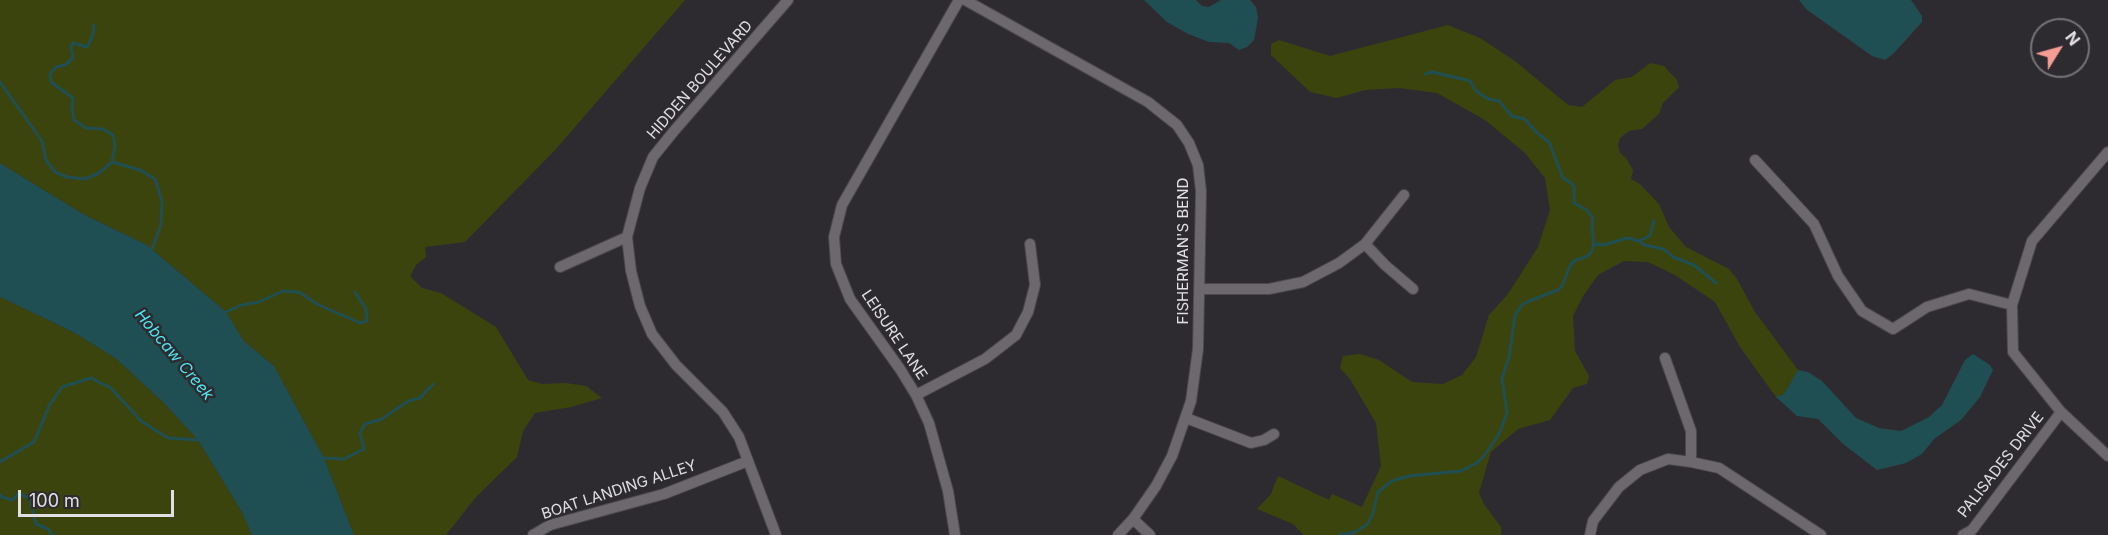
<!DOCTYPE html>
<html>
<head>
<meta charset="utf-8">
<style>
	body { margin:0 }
	#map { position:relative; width:2108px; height:535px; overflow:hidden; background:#2e2b30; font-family:Inter,sans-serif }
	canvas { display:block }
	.north { position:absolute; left:2030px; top:18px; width:60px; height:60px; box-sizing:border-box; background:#2e2b30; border:2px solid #767377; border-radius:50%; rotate:53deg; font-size:16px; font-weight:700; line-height:24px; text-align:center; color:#e1dfe2 }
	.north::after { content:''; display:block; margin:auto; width:21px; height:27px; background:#f59c94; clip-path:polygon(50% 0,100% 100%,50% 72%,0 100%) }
	.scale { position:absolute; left:18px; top:490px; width:156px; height:27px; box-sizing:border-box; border:3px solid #e1dfe2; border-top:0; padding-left:8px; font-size:18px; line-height:21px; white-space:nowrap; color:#e1dfe2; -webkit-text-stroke:4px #2e2b30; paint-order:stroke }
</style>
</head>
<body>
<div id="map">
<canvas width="2108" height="535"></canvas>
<div class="north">N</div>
<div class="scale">100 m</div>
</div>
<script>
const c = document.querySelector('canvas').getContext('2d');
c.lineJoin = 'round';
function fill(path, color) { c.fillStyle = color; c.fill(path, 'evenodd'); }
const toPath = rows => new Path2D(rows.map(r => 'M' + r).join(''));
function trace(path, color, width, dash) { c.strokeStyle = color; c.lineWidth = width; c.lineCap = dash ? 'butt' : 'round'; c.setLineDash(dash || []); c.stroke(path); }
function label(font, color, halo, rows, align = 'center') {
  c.font = font + ' Inter,sans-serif'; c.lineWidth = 5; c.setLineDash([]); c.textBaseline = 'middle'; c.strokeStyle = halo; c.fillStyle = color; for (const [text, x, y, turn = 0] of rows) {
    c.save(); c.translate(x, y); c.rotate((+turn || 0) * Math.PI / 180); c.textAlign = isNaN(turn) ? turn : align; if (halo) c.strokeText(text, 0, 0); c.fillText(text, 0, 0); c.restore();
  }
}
const green = toPath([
	[0,0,685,0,555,150,465,242,425,247,426,257,416,265,410,276,422,288,441,293,496,327,528,380,542,384,565,383,586,386,602,398,571,407,535,413,523,431,517,457,476,497,446,535,354,535,324,458,274,366,244,341,226,312,147,245,83,214,0,163],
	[1448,25,1480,38,1515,61,1568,105,1582,107,1615,80,1632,77,1650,63,1664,66,1677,80,1679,87,1663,103,1659,114,1642,129,1629,131,1620,138,1618,144,1620,153,1626,158,1633,170,1631,179,1640,184,1659,204,1669,227,1686,247,1729,269,1737,279,1755,312,1798,370,1784,394,1776,397,1740,347,1715,302,1675,275,1648,262,1624,261,1598,275,1583,296,1573,316,1575,351,1589,376,1587,384,1573,388,1550,420,1518,429,1491,452,1479,493,1484,504,1501,527,1501,535,1304,535,1293,524,1257,509,1271,494,1278,476,1329,500,1332,494,1362,507,1381,466,1376,423,1350,379,1340,368,1343,356,1360,354,1379,360,1412,382,1443,384,1462,375,1476,357,1489,315,1508,294,1538,247,1550,210,1545,178,1525,153,1485,120,1437,93,1399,88,1365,90,1337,98,1310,92,1271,55,1271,44,1279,40,1330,56],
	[0,297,75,333,115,358,163,402,198,440,242,512,252,535,0,535]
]);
const water = toPath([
	[1144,0,1196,0,1202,6,1209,7,1221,0,1250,0,1256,7,1258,18,1254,40,1247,47,1239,50,1229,43,1209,42,1188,34,1167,22],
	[1799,0,1911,0,1922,16,1922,22,1894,53,1885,60,1872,56,1806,9],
	[0,163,83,214,147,245,226,312,244,341,274,366,324,458,354,535,252,535,242,512,198,440,163,402,115,358,75,333,0,297],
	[1973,354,1990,365,1993,370,1980,397,1961,420,1934,439,1922,454,1906,463,1877,470,1842,443,1818,419,1797,416,1776,397,1784,394,1798,370,1808,372,1822,381,1856,418,1879,428,1901,431,1929,417,1942,405,1965,360]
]);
const stream = toPath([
	[0,82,42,141,46,160,55,172,67,177,85,179,99,173,112,162,115,146,113,135,103,129,86,128,74,120,72,108,73,98,51,82,50,74,56,67,65,65,73,58,71,47,73,43,87,47,93,35,94,25],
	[112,162,140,170,155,179,162,201,161,225,152,249],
	[1639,241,1650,236,1654,221],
	[1593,244,1604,245,1627,238,1639,241,1644,245,1664,249,1673,257,1694,265,1716,283],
	[226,312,242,305,259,302,283,291,299,292,317,304,360,323,367,321,366,309,355,292],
	[324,458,344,459,364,449,360,433,365,424,382,419,408,401,420,398,433,384],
	[0,462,34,442,49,406,62,387,91,378,111,388,141,421,168,438,198,440],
	[0,494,2,497,13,500,19,493,30,499,36,524,48,529,53,535],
	[1339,535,1355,532,1368,524,1373,513,1378,492,1392,481,1409,476,1461,471,1477,463,1484,456,1498,436,1507,413,1502,378,1509,358,1515,315,1522,305,1529,301,1558,290,1562,286,1570,266,1574,261,1588,256,1592,251,1594,242,1592,229,1593,218,1587,210,1574,203,1574,187,1571,183,1563,178,1549,142,1536,132,1525,119,1512,116,1499,101,1488,99,1476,91,1470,81,1433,72,1425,74]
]);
const minor = toPath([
	[965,0,1148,102,1177,125,1189,143,1198,165,1201,191,1198,349,1191,401,1172,456,1156,486,1133,519,1118,535],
	[2108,152,2032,241,2012,305,2013,352,2061,412,2108,456],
	[1755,160,1814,224,1838,276,1862,311,1893,329,1927,307,1969,294,2012,305],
	[1365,244,1385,265,1413,289],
	[560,267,627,237],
	[1199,289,1269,289,1303,282,1339,263,1365,244,1404,195],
	[1665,358,1691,431,1691,462,1719,468,1821,535],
	[916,395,985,359,1016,335,1028,312,1035,285,1030,244],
	[1186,418,1251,443,1264,440,1274,434],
	[1133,519,1150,535],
	[533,535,550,525,664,494,748,461],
	[776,535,739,437,723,412,676,365,652,334,640,306,631,271,627,237,640,188,653,157,674,131,788,0],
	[955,535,948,491,929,423,916,395,900,369,850,299,836,264,834,237,842,205,959,0],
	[1590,535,1593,521,1619,487,1640,470,1668,459,1691,462],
	[1963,535,1972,530,2061,412]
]);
const streetNames = [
	["HIDDEN BOULEVARD",700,80,-49],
	["FISHERMAN'S BEND",1183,251,-90],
	["LEISURE LANE",894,335,56],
	["PALISADES DRIVE",2001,465,-52],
	["BOAT LANDING ALLEY",619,490,-18]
];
const waterNames = [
	["Hobcaw Creek",174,355,50]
];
fill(green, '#3c440e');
fill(water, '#204f53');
trace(stream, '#204f53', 3);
trace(minor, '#4b484d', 12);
trace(minor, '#6c686e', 10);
label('15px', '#e1dfe2', '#2e2b30', streetNames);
label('italic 16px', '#4ce6f3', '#2e2b30', waterNames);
</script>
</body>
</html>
